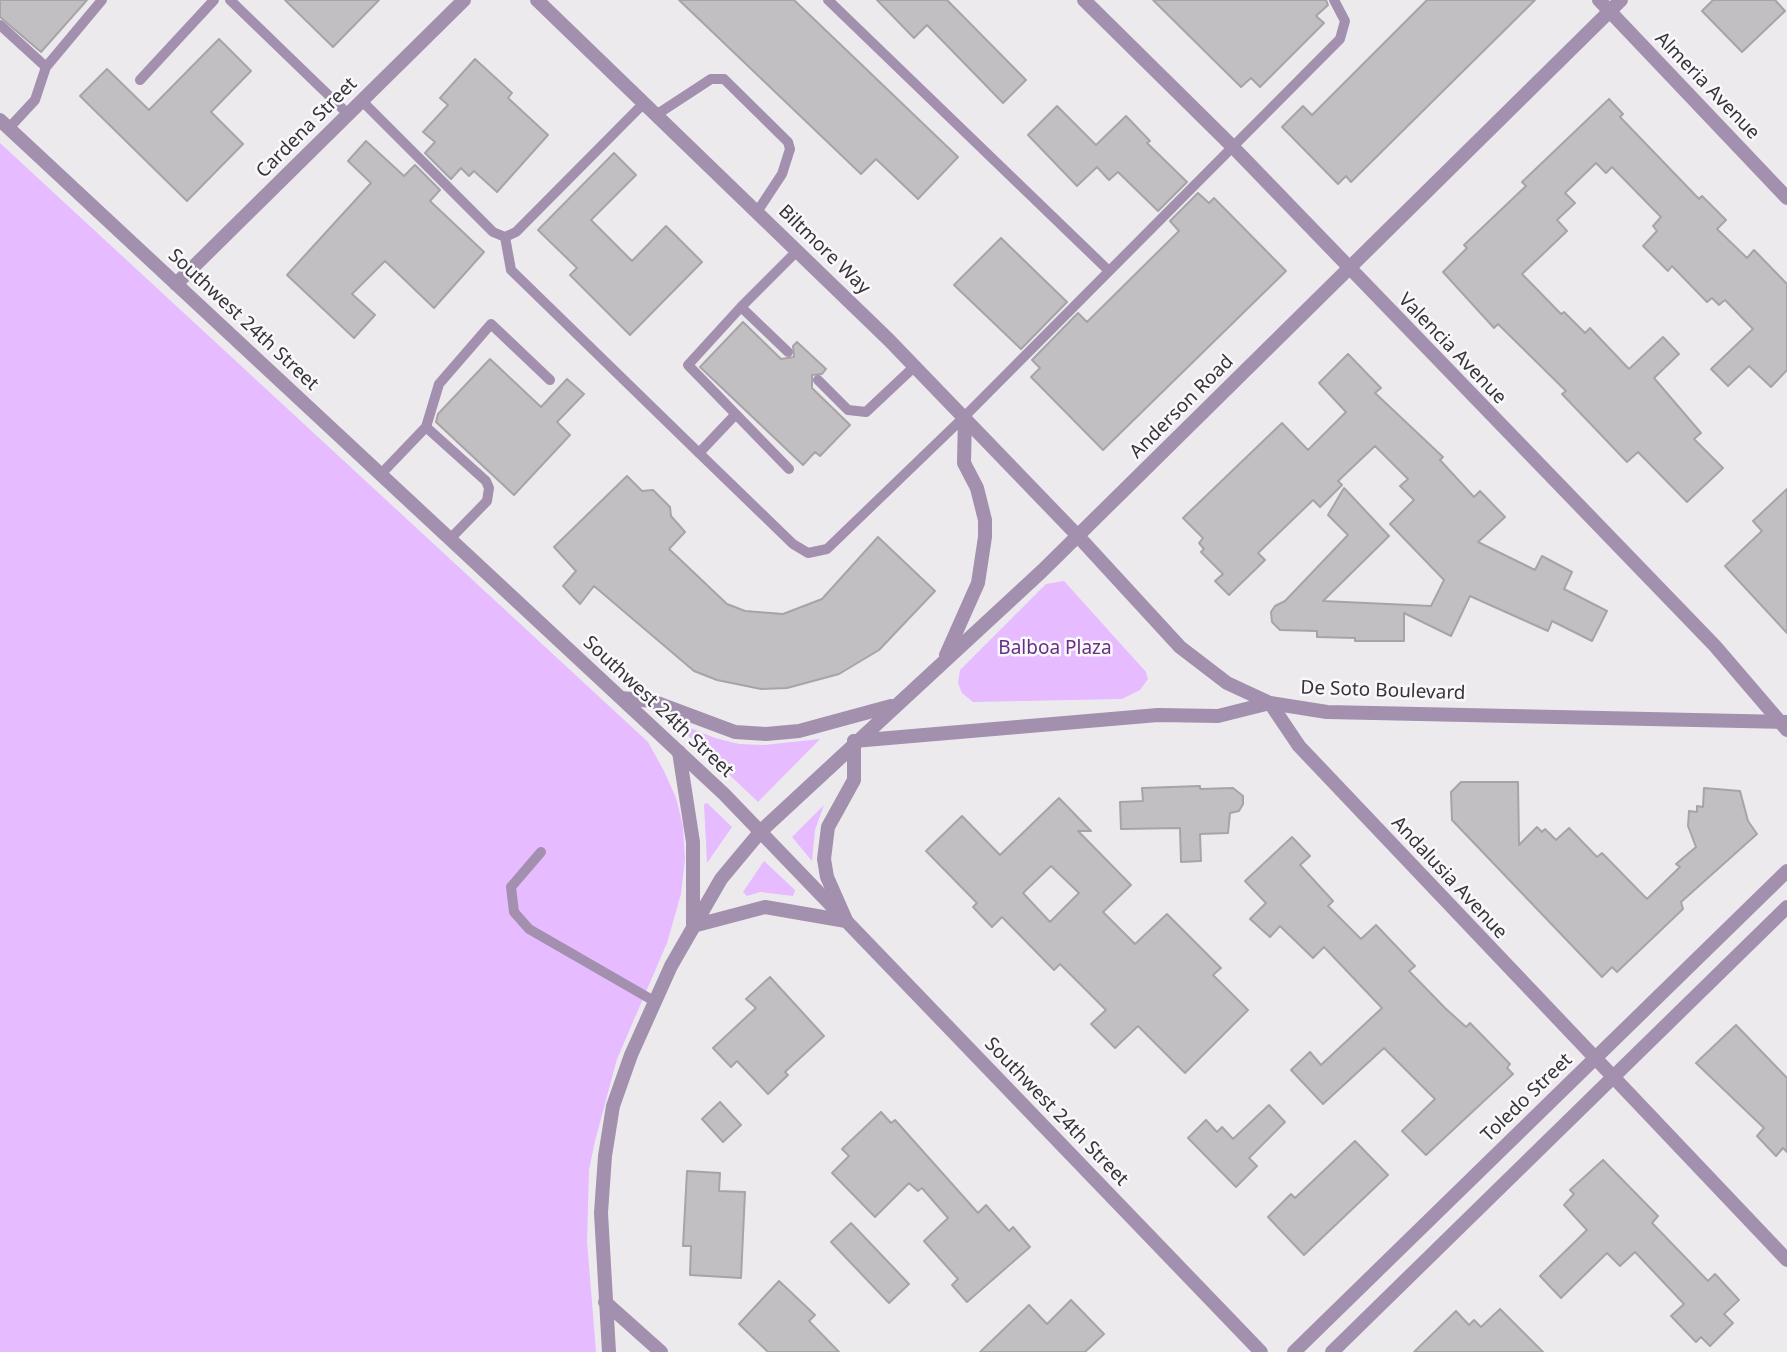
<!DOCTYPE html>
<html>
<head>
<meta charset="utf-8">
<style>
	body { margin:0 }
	canvas { display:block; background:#edeaee }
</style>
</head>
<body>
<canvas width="1787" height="1352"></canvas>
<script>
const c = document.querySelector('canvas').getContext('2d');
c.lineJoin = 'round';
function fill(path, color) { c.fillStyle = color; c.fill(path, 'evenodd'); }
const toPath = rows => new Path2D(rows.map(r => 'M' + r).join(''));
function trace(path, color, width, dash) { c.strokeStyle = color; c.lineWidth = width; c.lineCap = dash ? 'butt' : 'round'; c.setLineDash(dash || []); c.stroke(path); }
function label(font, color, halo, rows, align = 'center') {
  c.font = font + ' "Noto Sans",sans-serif'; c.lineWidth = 5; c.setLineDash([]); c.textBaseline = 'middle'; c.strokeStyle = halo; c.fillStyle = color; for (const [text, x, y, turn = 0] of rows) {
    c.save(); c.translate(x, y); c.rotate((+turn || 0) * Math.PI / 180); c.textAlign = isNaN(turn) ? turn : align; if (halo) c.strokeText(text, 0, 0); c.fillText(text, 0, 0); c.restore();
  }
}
const green = toPath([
	[0,143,648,742,664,771,676,798,683,826,685,859,681,894,667,943,617,1059,595,1141,589,1170,587,1241,596,1352,0,1352],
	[1064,581,1146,672,1148,679,1140,690,1122,699,973,702,962,693,958,683,960,670,1046,584],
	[673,721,715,738,739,744,764,745,820,739,758,802],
	[707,803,732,827,707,863,704,804],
	[824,805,815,830,812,861,792,837],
	[764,861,795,890,793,896,760,892,747,896,743,892]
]);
const building = toPath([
	[0,0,87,0,41,52,0,17,0,0],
	[285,0,379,0,333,47,285,0],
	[679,0,794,0,958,157,918,199,876,159,861,174,679,0],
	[877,0,947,0,1026,80,1003,103,927,25,914,38,877,0],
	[1153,0,1326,0,1328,5,1316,16,1324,23,1260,87,1251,78,1241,87,1153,0],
	[1427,0,1535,0,1351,182,1346,176,1338,184,1282,127,1303,106,1312,115,1427,0],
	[1713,0,1775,0,1785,11,1742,52,1702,11,1713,0],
	[219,39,251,71,211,112,243,144,187,201,80,96,107,69,149,110,219,39],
	[475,59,512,93,508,98,548,135,497,192,474,171,469,176,461,168,451,179,425,153,435,142,423,132,448,105,440,98,475,59],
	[1609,99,1623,114,1620,117,1699,199,1702,196,1726,220,1717,229,1747,258,1754,250,1787,284,1787,370,1771,387,1749,366,1728,386,1711,369,1753,329,1725,300,1719,305,1712,298,1707,302,1672,266,1668,271,1643,246,1657,231,1653,226,1661,217,1612,167,1606,173,1596,163,1565,193,1575,203,1557,220,1567,231,1522,274,1561,314,1564,312,1585,333,1590,328,1629,369,1663,337,1679,354,1654,378,1701,433,1694,439,1723,468,1687,502,1638,452,1627,462,1562,394,1566,391,1498,324,1494,328,1443,272,1467,248,1464,245,1526,186,1522,182,1609,99],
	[1057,106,1096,145,1126,116,1150,141,1147,143,1187,182,1158,211,1118,172,1109,180,1097,167,1077,186,1028,135,1057,106],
	[366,141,404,176,415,165,440,190,430,201,484,252,434,308,385,261,352,294,375,315,354,338,287,275,371,183,348,161,366,141],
	[614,153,636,175,591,220,632,261,666,226,702,262,630,335,570,275,577,268,538,230,614,153],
	[1198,193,1209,203,1214,198,1286,271,1103,450,1031,377,1040,368,1032,360,1078,313,1087,322,1179,231,1170,221,1198,193],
	[1001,238,1067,302,1021,349,954,285,1001,238],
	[743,322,781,359,794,357,793,346,797,342,826,369,822,374,812,375,812,388,850,425,820,456,815,452,803,465,700,367,743,322],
	[1348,354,1381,388,1375,393,1443,457,1440,460,1474,497,1480,491,1505,517,1478,542,1535,570,1542,556,1572,572,1564,589,1607,611,1592,641,1552,621,1548,631,1470,596,1451,636,1404,613,1404,641,1355,641,1355,638,1317,637,1317,631,1280,630,1272,622,1271,612,1275,606,1285,601,1348,535,1328,515,1344,488,1389,536,1323,601,1431,606,1444,580,1390,524,1414,500,1400,486,1408,479,1375,446,1338,481,1342,485,1320,507,1313,500,1258,553,1265,560,1229,595,1215,581,1223,574,1201,552,1204,549,1199,543,1203,538,1183,518,1282,423,1308,450,1346,412,1319,383,1348,354],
	[490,359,541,407,567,379,584,394,557,422,570,435,514,495,436,422,438,414,490,359],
	[627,476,642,491,653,490,670,507,671,516,685,532,669,549,727,604,745,611,783,614,822,599,878,537,935,591,879,650,839,674,787,688,761,689,717,680,694,671,594,586,580,604,563,586,576,571,554,547,627,476],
	[1787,489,1787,633,1725,566,1762,531,1753,521,1787,489],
	[1461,782,1518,782,1519,845,1537,827,1542,832,1545,829,1556,840,1569,828,1597,857,1602,853,1647,899,1680,867,1676,864,1696,847,1688,826,1689,811,1697,812,1697,806,1703,807,1704,788,1740,791,1748,821,1757,834,1681,902,1683,909,1617,972,1612,967,1602,977,1452,820,1451,792,1461,782],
	[1200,786,1200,789,1233,788,1243,796,1243,804,1239,811,1230,813,1228,833,1200,834,1201,861,1181,862,1180,828,1121,829,1120,802,1143,801,1142,788,1200,786],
	[1059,798,1091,831,1078,831,1131,885,1103,912,1135,944,1167,914,1221,968,1213,975,1248,1010,1185,1073,1138,1026,1115,1048,1091,1024,1106,1010,1060,964,1054,970,1002,917,992,927,973,907,977,903,926,851,962,816,1000,855,1059,798],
	[1051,866,1079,893,1050,922,1023,893,1051,866],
	[1292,837,1310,856,1300,865,1333,901,1328,906,1361,939,1376,925,1415,966,1409,971,1445,1008,1466,1027,1470,1023,1510,1064,1507,1068,1513,1074,1426,1155,1402,1131,1435,1099,1384,1048,1323,1104,1291,1070,1310,1052,1321,1065,1382,1008,1324,947,1313,958,1280,926,1270,937,1250,919,1266,903,1245,881,1292,837],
	[770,977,824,1036,785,1072,788,1075,768,1094,737,1061,731,1067,713,1048,756,1008,746,999,770,977],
	[1736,1025,1787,1078,1787,1152,1783,1148,1776,1156,1757,1136,1764,1128,1696,1063,1736,1025],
	[720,1102,741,1125,723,1142,702,1119,720,1102],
	[1269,1105,1285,1122,1249,1158,1257,1166,1236,1187,1188,1138,1206,1120,1217,1132,1222,1127,1233,1139,1269,1105],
	[881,1112,891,1123,895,1120,978,1213,986,1205,1009,1231,1013,1227,1030,1247,967,1302,952,1285,958,1279,924,1241,948,1218,922,1188,918,1191,909,1183,875,1217,832,1173,849,1156,842,1149,881,1112],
	[1355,1141,1388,1175,1304,1255,1268,1217,1291,1194,1295,1198,1355,1141],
	[1603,1160,1658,1216,1652,1223,1708,1281,1715,1274,1739,1300,1724,1314,1733,1323,1710,1346,1701,1337,1696,1342,1671,1316,1684,1304,1635,1252,1620,1266,1607,1253,1561,1298,1540,1276,1587,1230,1564,1205,1574,1194,1570,1190,1603,1160],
	[687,1171,720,1173,719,1191,745,1192,741,1278,690,1275,691,1246,683,1246,687,1171],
	[851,1223,909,1284,889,1303,831,1242,851,1223],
	[779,1281,815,1315,809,1321,839,1352,768,1352,739,1324,779,1281],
	[1071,1300,1104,1334,1085,1352,980,1352,1029,1305,1047,1324,1071,1300],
	[1500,1309,1543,1352,1414,1352,1456,1311,1469,1325,1474,1320,1481,1327,1500,1309]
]);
const service = toPath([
	[230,0,348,114],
	[828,0,1109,271],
	[0,25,46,67],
	[140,80,214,0],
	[362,101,493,232,505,237,516,232,644,103],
	[656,115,711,79,724,79,788,142,790,149,782,174,757,212],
	[9,128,35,100,46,67,102,0],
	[505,237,511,270,699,453,793,544,808,553,827,549,965,416,1340,39,1345,21,1334,0],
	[741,307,688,365,789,469],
	[788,352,741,307,797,251],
	[818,380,848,410,866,412,915,366],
	[426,427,486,481,489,488,487,501,450,539],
	[699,453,735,415],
	[381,474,426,427,439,384,491,324,550,380],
	[541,852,511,887,514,912,529,929,654,1001]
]);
const minor = toPath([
	[1084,0,1233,147,1715,646,1787,730],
	[1599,0,1787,198],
	[176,284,464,0],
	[1270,703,1299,746,1787,1260],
	[679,752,693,842,693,924],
	[846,920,827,877,824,859,828,827,854,780,854,741],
	[693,926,765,907,846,921],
	[605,1302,661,1352],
	[609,1352,601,1213,605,1156,613,1106,631,1055,671,966,721,879,761,831],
	[1294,1352,1787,871],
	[1332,1352,1787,907]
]);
const tertiary = toPath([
	[537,0,889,340,1077,535,1180,647,1227,683,1270,703],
	[0,120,724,794,1261,1352],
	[946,655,978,583,985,537,985,520,977,488,964,463,965,416],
	[621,698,652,701,735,732,766,734,799,731,891,706],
	[854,741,1158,715,1218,716,1270,703,1327,712,1787,722],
	[761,831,1042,571,1621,0]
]);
const streetNames = [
	["Almeria Avenue",1707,86,46],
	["Cardena Street",307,128,-45],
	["Biltmore Way",824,250,44],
	["Southwest 24th Street",243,320,43],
	["Valencia Avenue",1452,349,46],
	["Anderson Road",1182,407,-45],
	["De Soto Boulevard",1383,691,2],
	["Southwest 24th Street",658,707,43],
	["Andalusia Avenue",1449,878,47],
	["Toledo Street",1527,1098,-44],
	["Southwest 24th Street",1056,1112,46]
];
const parkNames = [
	["Balboa Plaza",1055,649]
];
fill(green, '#e6bbff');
fill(building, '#c2bfc3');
trace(building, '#a7a4a8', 2);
trace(service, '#a390af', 10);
trace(minor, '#a390af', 14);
trace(tertiary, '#a390af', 14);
label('19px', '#353536', '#faf8fc', streetNames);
label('19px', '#673081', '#faf8fc', parkNames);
</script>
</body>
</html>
